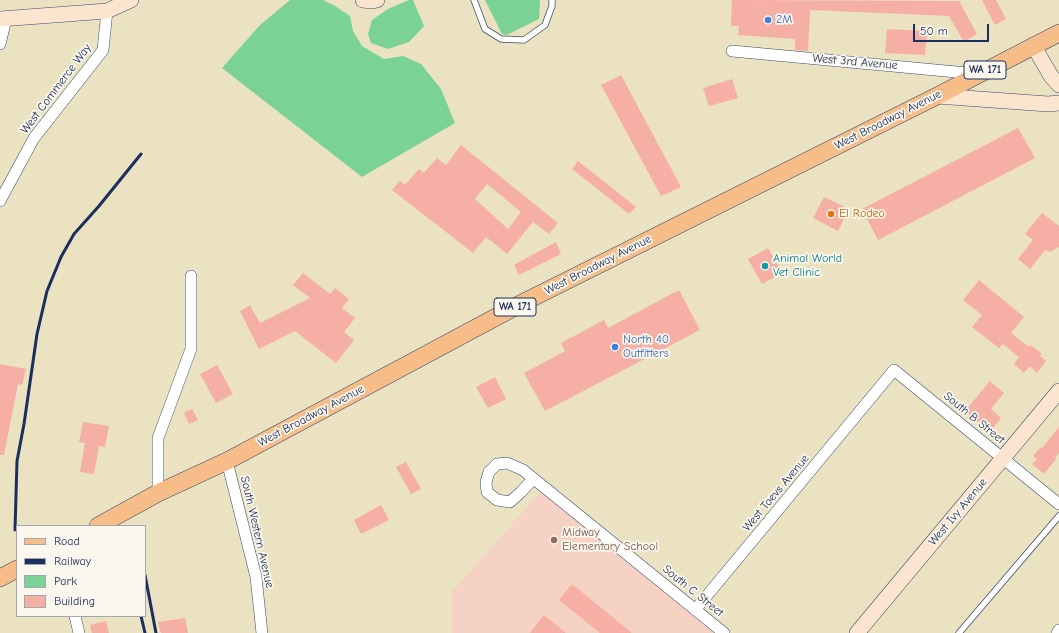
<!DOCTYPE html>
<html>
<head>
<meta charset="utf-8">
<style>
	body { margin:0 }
	#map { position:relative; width:1059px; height:633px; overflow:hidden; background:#ebe2c2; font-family:"Comic Neue",sans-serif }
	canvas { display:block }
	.legend { position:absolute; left:16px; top:525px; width:130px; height:92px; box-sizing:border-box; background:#fbf7ec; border:1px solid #a1a7b3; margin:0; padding:5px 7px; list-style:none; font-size:12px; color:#1b2f5e }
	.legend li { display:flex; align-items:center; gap:8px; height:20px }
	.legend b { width:20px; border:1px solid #a1a7b3 }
	.scale { position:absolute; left:913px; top:24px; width:76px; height:18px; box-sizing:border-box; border:2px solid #1b2f5e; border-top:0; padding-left:5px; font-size:12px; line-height:14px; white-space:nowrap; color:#1b2f5e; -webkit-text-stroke:3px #fbf7ec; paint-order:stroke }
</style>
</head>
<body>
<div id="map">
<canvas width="1059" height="633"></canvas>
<ul class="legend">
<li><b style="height:5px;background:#f7bd88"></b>Road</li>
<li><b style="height:5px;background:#1b2f5e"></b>Railway</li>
<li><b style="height:11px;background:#7bd296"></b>Park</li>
<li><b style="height:11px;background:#f5afa4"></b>Building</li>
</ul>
<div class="scale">50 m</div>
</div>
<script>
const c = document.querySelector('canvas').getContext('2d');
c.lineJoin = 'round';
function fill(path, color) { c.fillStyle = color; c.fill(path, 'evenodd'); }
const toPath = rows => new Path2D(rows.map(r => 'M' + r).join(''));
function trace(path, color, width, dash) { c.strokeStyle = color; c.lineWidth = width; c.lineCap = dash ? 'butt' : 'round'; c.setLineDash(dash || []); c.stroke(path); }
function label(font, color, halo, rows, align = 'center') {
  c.font = font + ' "Comic Neue",sans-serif'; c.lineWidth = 3.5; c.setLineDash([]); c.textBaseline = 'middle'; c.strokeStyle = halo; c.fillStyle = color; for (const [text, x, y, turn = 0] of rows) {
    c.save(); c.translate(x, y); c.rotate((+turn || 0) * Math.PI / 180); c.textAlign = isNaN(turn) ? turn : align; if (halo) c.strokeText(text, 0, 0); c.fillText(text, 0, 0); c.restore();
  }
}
const built = toPath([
	[544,488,724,633,452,633,452,592]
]);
const green = toPath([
	[290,0,323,0,335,6,350,16,353,31,362,46,384,59,403,56,421,64,441,89,455,123,362,177,222,68,260,25],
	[409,0,413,0,424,26,409,42,388,49,371,43,368,34,372,20,388,9],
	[485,0,540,0,539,19,507,35,502,34]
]);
const building = toPath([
	[732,0,959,1,977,34,964,42,949,16,810,10,808,51,795,50,795,39,738,35,739,26,731,26],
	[982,0,996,0,1006,19,995,25],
	[887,29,927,31,925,55,885,53],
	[621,75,681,187,661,196,601,85],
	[732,79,738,98,709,106,703,88],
	[1018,128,1035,158,878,240,862,209],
	[461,145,558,223,549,234,533,222,507,254,486,237,473,253,392,190,400,181,405,185,419,169,424,173,437,158,446,165],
	[487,184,521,212,508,229,475,199],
	[578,161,636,207,629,214,572,169],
	[824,197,849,209,838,231,813,218],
	[1042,213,1059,226,1059,247,1050,252,1045,250,1030,269,1018,259,1033,240,1025,234],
	[556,242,561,254,519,275,514,265],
	[768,248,782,273,762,284,748,259],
	[303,273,330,294,335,288,349,299,342,308,355,318,344,332,354,340,336,363,295,331,259,349,240,311,250,305,260,323,310,298,293,285],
	[979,280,1024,317,1011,333,1029,347,1031,345,1042,354,1040,356,1046,361,1037,373,1030,366,1024,373,1014,364,1019,357,1003,344,999,348,972,327,982,315,963,300],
	[679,290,700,330,545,411,524,373,565,351,561,343,604,320,608,328],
	[0,364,26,369,22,385,18,384,4,455,0,455],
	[217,365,233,394,216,403,200,374],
	[495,377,506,399,488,408,476,387],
	[990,381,1004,393,991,409,1001,418,990,432,965,411],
	[192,409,198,420,189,424,184,413],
	[83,422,109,426,105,447,99,446,94,474,80,472,85,443,79,442],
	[1059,427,1059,453,1055,458,1056,459,1044,474,1032,464,1037,459,1033,456,1041,447,1042,448],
	[406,462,421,489,411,494,396,467],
	[381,505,389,520,361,534,354,520],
	[572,584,632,633,600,633,559,600],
	[544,615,566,633,530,633],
	[185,618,188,633,161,633,158,622],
	[106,621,109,633,92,633,90,625]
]);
const lane = toPath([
	[474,0,485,29,501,39,524,40,545,25,552,6,552,0],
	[959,633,1059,516]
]);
const street = toPath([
	[0,44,6,19],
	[732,51,978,74],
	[0,201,34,138,103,50,107,11],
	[227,461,256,577,262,633],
	[533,479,521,492,510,502,497,500,487,492,486,482,489,472,497,464,507,463,523,470,724,633],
	[158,493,158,438,191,349,191,276],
	[695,610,894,370,1059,504],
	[75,616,79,633],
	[1057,633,1059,630]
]);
const secondary = toPath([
	[363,0,372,1,377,0],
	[0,19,107,11,131,0],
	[1033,45,1051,76,1059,85],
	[937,96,1048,104,1059,103],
	[857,633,1059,391]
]);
const primary = toPath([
	[98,526,158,493,227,461,528,300,937,96,1059,33],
	[0,578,17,569]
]);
const rail = toPath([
	[15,530,17,461,24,424,37,334,47,291,61,257,74,234,99,206,141,154],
	[145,575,156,633],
	[141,616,145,633]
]);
const markers = [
	[768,20,4,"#3f7fe0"],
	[831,214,4,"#e8710a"],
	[765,266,4,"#0f9aa8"],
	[615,347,4,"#3f7fe0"],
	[554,540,4,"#8d6e63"]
];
const shields = [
	[985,70,42],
	[515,307,42]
];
const shieldNames = [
	["WA 171",985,70],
	["WA 171",515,307]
];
const shopNames = [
	["2M",776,20],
	["North 40",623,340],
	["Outfitters",623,354]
];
const streetNames = [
	["West 3rd Avenue",855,62,5],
	["West Commerce Way",56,89,-53],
	["West Broadway Avenue",888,120,-27],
	["West Broadway Avenue",598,265,-27],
	["West Broadway Avenue",311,416,-28],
	["South B Street",974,418,39],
	["West Toevs Avenue",776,493,-50],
	["West Ivy Avenue",958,512,-50],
	["South Western Avenue",257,532,77],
	["South C Street",693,591,39]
];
const foodNames = [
	["El Rodeo",839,214]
];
const cultureNames = [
	["Animal World",773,259],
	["Vet Clinic",773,273]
];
const educationNames = [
	["Midway",562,533],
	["Elementary School",562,547]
];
fill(built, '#f6d2c4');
fill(green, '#7bd296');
fill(building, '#f5afa4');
trace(lane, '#3a4a6d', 7);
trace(street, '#3a4a6d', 12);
trace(secondary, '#3a4a6d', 16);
trace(primary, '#3a4a6d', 18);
trace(lane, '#fff', 5.5);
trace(street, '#fff', 11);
trace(secondary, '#fce5cf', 15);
trace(primary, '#f7bd88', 17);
trace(rail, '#1b2f5e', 3);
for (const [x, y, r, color] of markers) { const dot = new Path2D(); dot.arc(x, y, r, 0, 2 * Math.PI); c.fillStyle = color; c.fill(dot); trace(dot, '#fbf7ec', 1.5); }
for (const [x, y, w] of shields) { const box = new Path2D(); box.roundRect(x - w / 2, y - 9, w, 18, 3); c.fillStyle = '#fbf7ec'; c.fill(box); trace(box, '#1b2f5e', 1); }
label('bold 11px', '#1b2f5e', null, shieldNames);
label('12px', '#366cbe', '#fbf7ec', shopNames, 'left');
label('12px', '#1b2f5e', '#fbf7ec', streetNames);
label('12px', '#c56008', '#fbf7ec', foodNames, 'left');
label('12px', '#0d838f', '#fbf7ec', cultureNames, 'left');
label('12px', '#785e54', '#fbf7ec', educationNames, 'left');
</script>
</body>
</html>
